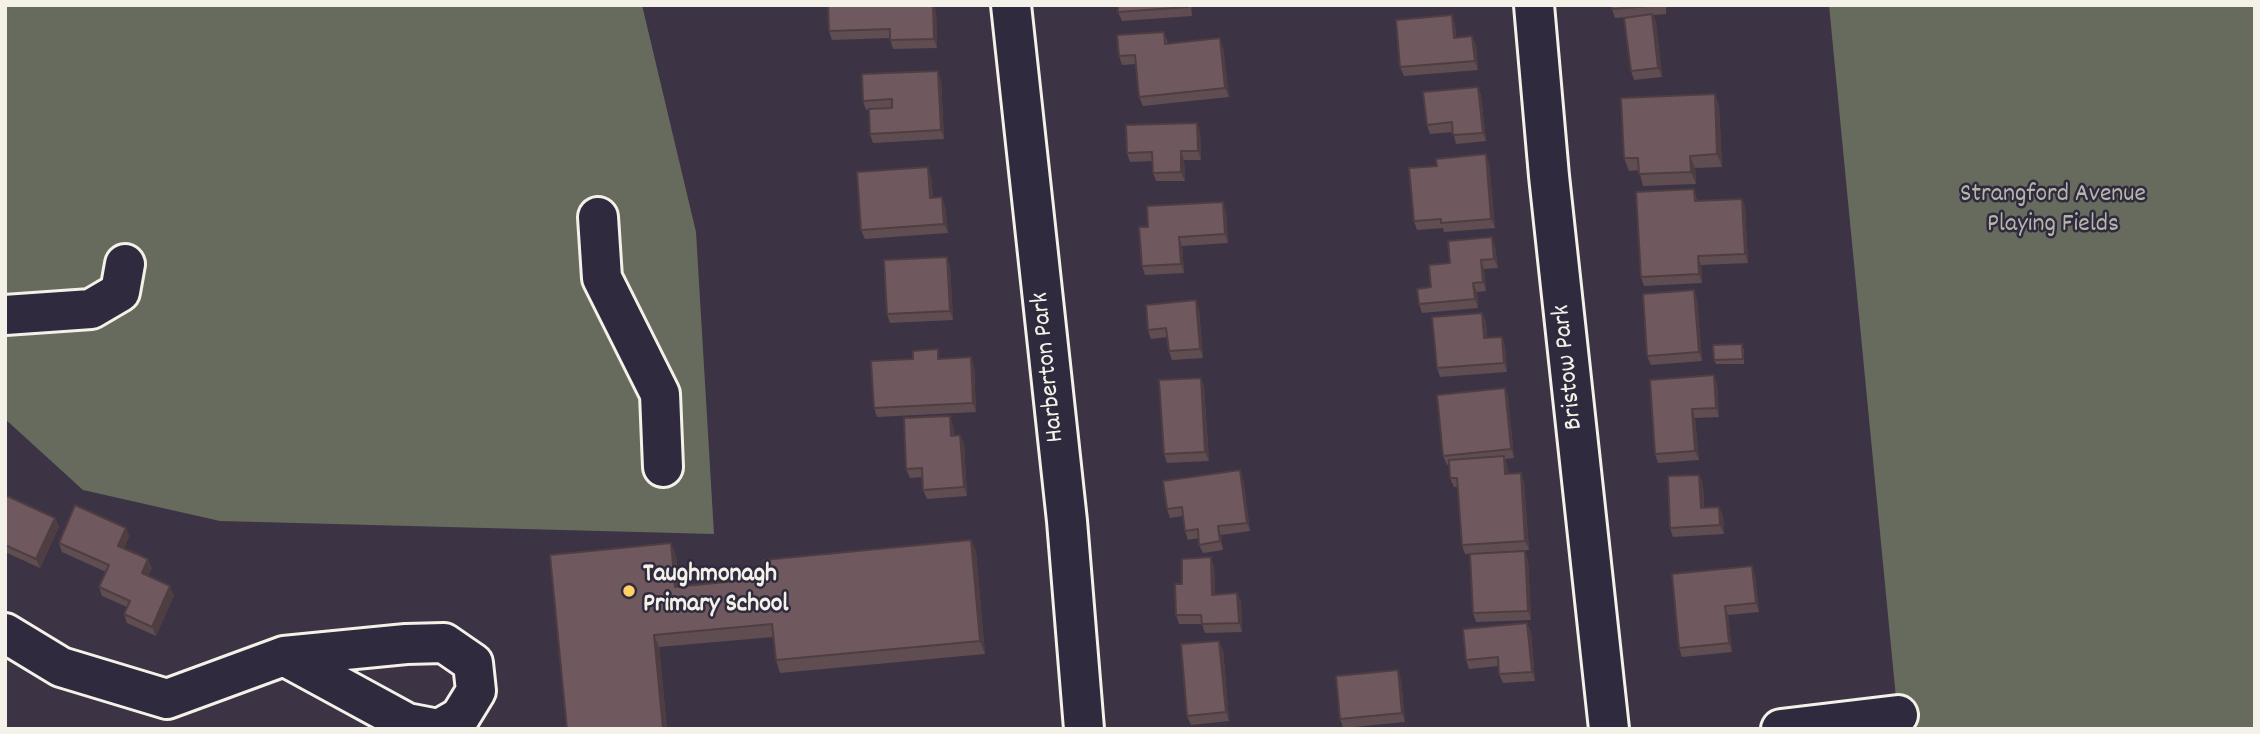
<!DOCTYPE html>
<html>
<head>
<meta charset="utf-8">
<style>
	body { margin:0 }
	#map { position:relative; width:2260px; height:734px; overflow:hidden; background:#3c3344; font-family:Dekko,sans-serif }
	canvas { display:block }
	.frame { position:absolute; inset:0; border:7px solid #f4f1e8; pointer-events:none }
</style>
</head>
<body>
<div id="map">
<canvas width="2260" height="734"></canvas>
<div class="frame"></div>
</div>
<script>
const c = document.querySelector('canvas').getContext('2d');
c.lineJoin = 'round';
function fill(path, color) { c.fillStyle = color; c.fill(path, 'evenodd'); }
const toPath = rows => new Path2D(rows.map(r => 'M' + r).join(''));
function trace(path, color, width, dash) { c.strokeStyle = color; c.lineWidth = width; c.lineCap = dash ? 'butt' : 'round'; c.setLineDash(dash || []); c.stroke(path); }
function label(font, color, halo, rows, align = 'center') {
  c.font = font + ' Dekko,sans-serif'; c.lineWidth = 5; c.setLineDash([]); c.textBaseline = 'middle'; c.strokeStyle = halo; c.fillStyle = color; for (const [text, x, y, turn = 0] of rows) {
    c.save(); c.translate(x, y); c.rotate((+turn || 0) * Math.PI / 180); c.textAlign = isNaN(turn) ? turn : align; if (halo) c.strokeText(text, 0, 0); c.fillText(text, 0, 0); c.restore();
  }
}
const green = toPath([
	[5,5,642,5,696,232,714,534,220,521,83,490,5,419],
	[1829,5,2255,5,2255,729,1899,729]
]);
const minor = toPath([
	[1011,5,1067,521,1084,729],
	[1534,5,1549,176,1609,729],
	[598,217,602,278,660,394,663,467],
	[5,315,91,309,120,292,125,264],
	[5,633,61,667,167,699,284,656,406,644,444,643,473,663,476,691,460,717,439,729],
	[284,656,407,723,438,729],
	[1781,729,1898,715]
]);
const wall = toPath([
	[1118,5,1191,5,1192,16,1122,21,1118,12],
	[1666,5,1666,14,1653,15,1656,23,1662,77,1634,80,1631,71,1643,16,1615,18,1612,9],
	[936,10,937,48,893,49,890,38,832,40,829,31],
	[1455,24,1456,38,1476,45,1478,70,1404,76,1400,67],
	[1164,32,1168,44,1223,47,1229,97,1143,106,1139,97,1136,64,1122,65,1119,56],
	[941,80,944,139,873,143,870,134,869,109,866,110,863,101],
	[1478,87,1481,96,1486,141,1456,144,1453,132,1430,134,1427,125],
	[1715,94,1719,106,1722,167,1695,168,1696,184,1643,186,1639,170,1629,171,1624,158],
	[1197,123,1200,132,1201,160,1184,160,1185,181,1156,181,1153,173,1152,161,1130,162,1127,153],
	[1489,163,1495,228,1444,232,1443,228,1417,230,1414,221,1437,166],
	[931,176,933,198,945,206,948,233,865,239,861,230],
	[1694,189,1697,201,1742,199,1745,207,1748,263,1701,265,1702,283,1644,286,1641,277],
	[1226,211,1228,243,1182,246,1184,273,1145,275,1142,266,1148,227],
	[1495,246,1498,268,1484,269,1486,291,1477,292,1478,308,1422,313,1419,304,1450,263],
	[950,266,953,320,890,323,887,314],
	[1697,299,1702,361,1651,365,1647,356],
	[1199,309,1203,358,1172,360,1169,351,1167,337,1151,339,1148,330],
	[1482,313,1486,322,1487,338,1502,337,1505,346,1507,372,1440,377,1437,368],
	[1744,349,1744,364,1716,364,1714,360],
	[941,358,974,366,976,412,877,417,874,408],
	[1201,378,1204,387,1209,461,1167,463,1164,454],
	[1650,380,1717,384,1719,417,1695,418,1699,460,1658,463,1655,454],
	[1505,388,1508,397,1514,458,1505,459,1507,465,1508,474,1524,482,1529,550,1465,554,1462,545,1458,487,1454,487,1450,478,1450,464,1447,465,1443,456],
	[953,425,954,436,960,435,964,444,967,496,927,499,923,490,923,477,910,478,906,469],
	[1699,475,1703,484,1704,508,1719,507,1723,516,1724,534,1673,537,1670,528],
	[1243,479,1250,531,1221,535,1223,550,1203,553,1199,545,1199,538,1188,540,1185,531,1183,516,1170,518,1167,509],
	[5,495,55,518,59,527,40,568,5,552],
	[126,528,129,536,124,548,152,568,148,576,174,595,156,636,127,623,124,614,127,607,102,596,99,587,106,572,62,552,59,543],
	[971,540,976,552,985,654,780,673,776,660,773,637,659,647,667,729,567,729,671,543,676,556,679,586,766,578],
	[1528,560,1531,620,1476,622,1473,613],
	[1214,566,1215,595,1237,593,1241,602,1242,632,1205,633,1202,624,1179,624,1176,615,1182,584],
	[1755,575,1759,612,1728,615,1732,652,1682,657,1679,648],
	[1527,623,1531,632,1535,681,1503,683,1499,674,1499,666,1469,669,1466,660],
	[1223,649,1229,721,1191,725,1187,716],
	[1401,679,1405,722,1343,728,1340,719]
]);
const shadedWall = toPath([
	[933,5,934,5,936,10,937,48,934,39],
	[1652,14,1656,23,1662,77,1658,68],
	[1452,15,1455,24,1457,47,1454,38],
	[1472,36,1476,45,1478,70,1475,61],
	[1220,38,1223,47,1229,97,1225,88],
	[938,71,941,80,944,139,941,130],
	[1478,87,1481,96,1486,141,1483,133],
	[1715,94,1719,106,1722,167,1717,154],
	[1197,123,1200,132,1201,160,1198,151],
	[1181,151,1184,160,1185,181,1181,172],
	[1486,154,1489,163,1495,228,1491,219],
	[1690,156,1695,168,1696,184,1691,172],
	[928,167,931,176,934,207,930,198],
	[942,197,945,206,948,233,944,224],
	[1742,199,1745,207,1748,263,1745,254],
	[1223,202,1226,211,1228,243,1225,234],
	[1179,237,1182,246,1184,273,1181,264],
	[1492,237,1495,246,1498,268,1494,259],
	[1698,256,1701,265,1702,283,1699,274],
	[947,257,950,266,953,320,950,311],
	[1481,260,1484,269,1486,291,1483,282],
	[1473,283,1477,292,1478,308,1475,299],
	[1694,290,1697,299,1702,361,1699,352],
	[1196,300,1199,309,1203,358,1200,349],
	[1482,313,1486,322,1488,347,1484,338],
	[1502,337,1505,346,1507,372,1504,363],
	[971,357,974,366,976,412,973,403],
	[1714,375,1717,384,1719,417,1716,408],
	[1201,378,1204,387,1209,461,1205,452],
	[1505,388,1508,397,1514,458,1511,449],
	[1692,409,1695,418,1699,460,1695,451],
	[950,416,953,425,954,445,951,436],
	[960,435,964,444,967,496,964,487],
	[1504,456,1507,465,1509,483,1505,474],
	[1240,470,1243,479,1250,531,1247,523],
	[1521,473,1524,482,1529,550,1525,541],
	[1699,475,1703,484,1704,517,1701,508],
	[1719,507,1723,516,1724,534,1720,525],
	[55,518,59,527,40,568,36,559],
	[1218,526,1221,535,1223,550,1220,541],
	[126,528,129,536,121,555,118,546],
	[971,540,976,552,985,654,980,641],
	[671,543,676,556,680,599,675,587],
	[1525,551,1528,560,1531,620,1528,611],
	[1211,557,1214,566,1216,604,1212,595],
	[148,559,152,568,145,582,142,573],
	[1752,566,1755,575,1759,612,1756,603],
	[170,586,174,595,156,636,152,627],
	[1237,593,1241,602,1242,632,1239,623],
	[1725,606,1728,615,1732,652,1729,643],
	[1527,623,1531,632,1535,681,1532,672],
	[654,635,659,647,667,729,663,729],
	[1219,641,1223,649,1229,721,1226,712],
	[1398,670,1401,679,1405,722,1402,713]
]);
const building = toPath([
	[828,5,933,5,934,39,890,40,890,29,829,31,828,5],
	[1118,5,1188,5,1188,7,1118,12,1118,5],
	[1612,5,1661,5,1612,9,1612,5],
	[1652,14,1658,68,1631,71,1624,18,1652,14],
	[1452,15,1454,38,1472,36,1475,61,1400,67,1396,20,1452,15],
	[1164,32,1165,44,1220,38,1225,88,1139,97,1135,55,1119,56,1117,35,1164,32],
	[938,71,941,130,870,134,869,109,892,108,892,99,863,101,862,74,938,71],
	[1478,87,1483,133,1453,135,1452,122,1427,125,1423,92,1478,87],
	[1715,94,1717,154,1690,156,1691,172,1639,174,1638,158,1624,158,1621,98,1715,94],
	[1197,123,1198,151,1181,151,1181,172,1153,173,1152,152,1127,153,1126,125,1197,123],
	[1486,154,1491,219,1441,223,1441,219,1414,221,1409,168,1437,166,1436,159,1486,154],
	[928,167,930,198,942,197,944,224,861,230,857,172,928,167],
	[1694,189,1695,201,1742,199,1745,254,1698,256,1699,274,1641,277,1636,192,1694,189],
	[1223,202,1225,234,1179,237,1181,264,1142,266,1139,227,1148,227,1147,206,1223,202],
	[1492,237,1494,259,1481,260,1483,282,1473,283,1475,299,1419,304,1417,289,1431,287,1429,265,1450,263,1448,241,1492,237],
	[947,257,950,311,887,314,884,260,947,257],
	[1694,290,1699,352,1647,356,1643,294,1694,290],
	[1196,300,1200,349,1169,351,1166,328,1148,330,1146,305,1196,300],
	[1482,313,1484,338,1502,337,1504,363,1437,368,1432,317,1482,313],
	[1742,344,1743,359,1714,360,1713,345,1742,344],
	[938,349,938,359,971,357,973,403,874,408,871,361,913,359,913,351,938,349],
	[1714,375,1716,408,1692,409,1695,451,1655,454,1650,380,1714,375],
	[1201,378,1205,452,1164,454,1159,380,1201,378],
	[1505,388,1511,449,1443,456,1437,395,1505,388],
	[950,416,951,436,960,435,964,487,923,490,922,468,906,469,904,418,950,416],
	[1504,456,1505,474,1521,473,1525,541,1462,545,1457,478,1450,478,1449,460,1504,456],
	[1240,470,1247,523,1218,526,1220,541,1199,545,1198,529,1185,531,1182,507,1167,509,1163,481,1240,470],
	[1699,475,1701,508,1719,507,1720,525,1670,528,1668,476,1699,475],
	[5,495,55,518,36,559,5,545,5,495],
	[75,505,126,528,118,546,148,559,142,573,170,586,152,627,124,614,130,601,99,587,109,565,59,543,75,505],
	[971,540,980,641,776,660,772,624,654,635,663,729,567,729,550,555,671,543,675,587,766,578,764,560,971,540],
	[1525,551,1528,611,1473,613,1470,554,1525,551],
	[1211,557,1212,595,1237,593,1239,623,1202,624,1201,615,1176,615,1175,584,1182,584,1182,559,1211,557],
	[1752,566,1756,603,1725,606,1729,643,1679,648,1672,574,1752,566],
	[1527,623,1532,672,1499,674,1498,657,1466,660,1463,629,1527,623],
	[1219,641,1226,712,1187,716,1181,644,1219,641],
	[1398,670,1402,713,1340,719,1336,676,1398,670]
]);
const markers = [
	[629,591,7,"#ffd166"]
];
const parkNames = [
	["Strangford Avenue",2053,196],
	["Playing Fields",2053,226]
];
const streetNames = [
	["Harberton Park",1050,367,-96],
	["Bristow Park",1570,367,-96]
];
const poiNames = [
	["Taughmonagh",643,576],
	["Primary School",643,606]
];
fill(green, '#676b5e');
trace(minor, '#f4f1e8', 44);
trace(minor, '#2f2a3d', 38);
fill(wall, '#5f4d52');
fill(shadedWall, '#4e3e42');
fill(building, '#6f595f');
trace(building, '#4e3e42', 2);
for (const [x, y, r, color] of markers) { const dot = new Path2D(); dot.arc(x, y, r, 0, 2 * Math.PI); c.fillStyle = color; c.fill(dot); trace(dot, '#2f2a3d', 2.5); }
label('26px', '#b5b5aa', '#2f2a3d', parkNames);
label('26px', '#f4f1e8', '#2f2a3d', streetNames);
label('bold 26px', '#f4f1e8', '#2f2a3d', poiNames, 'left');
</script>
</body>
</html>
